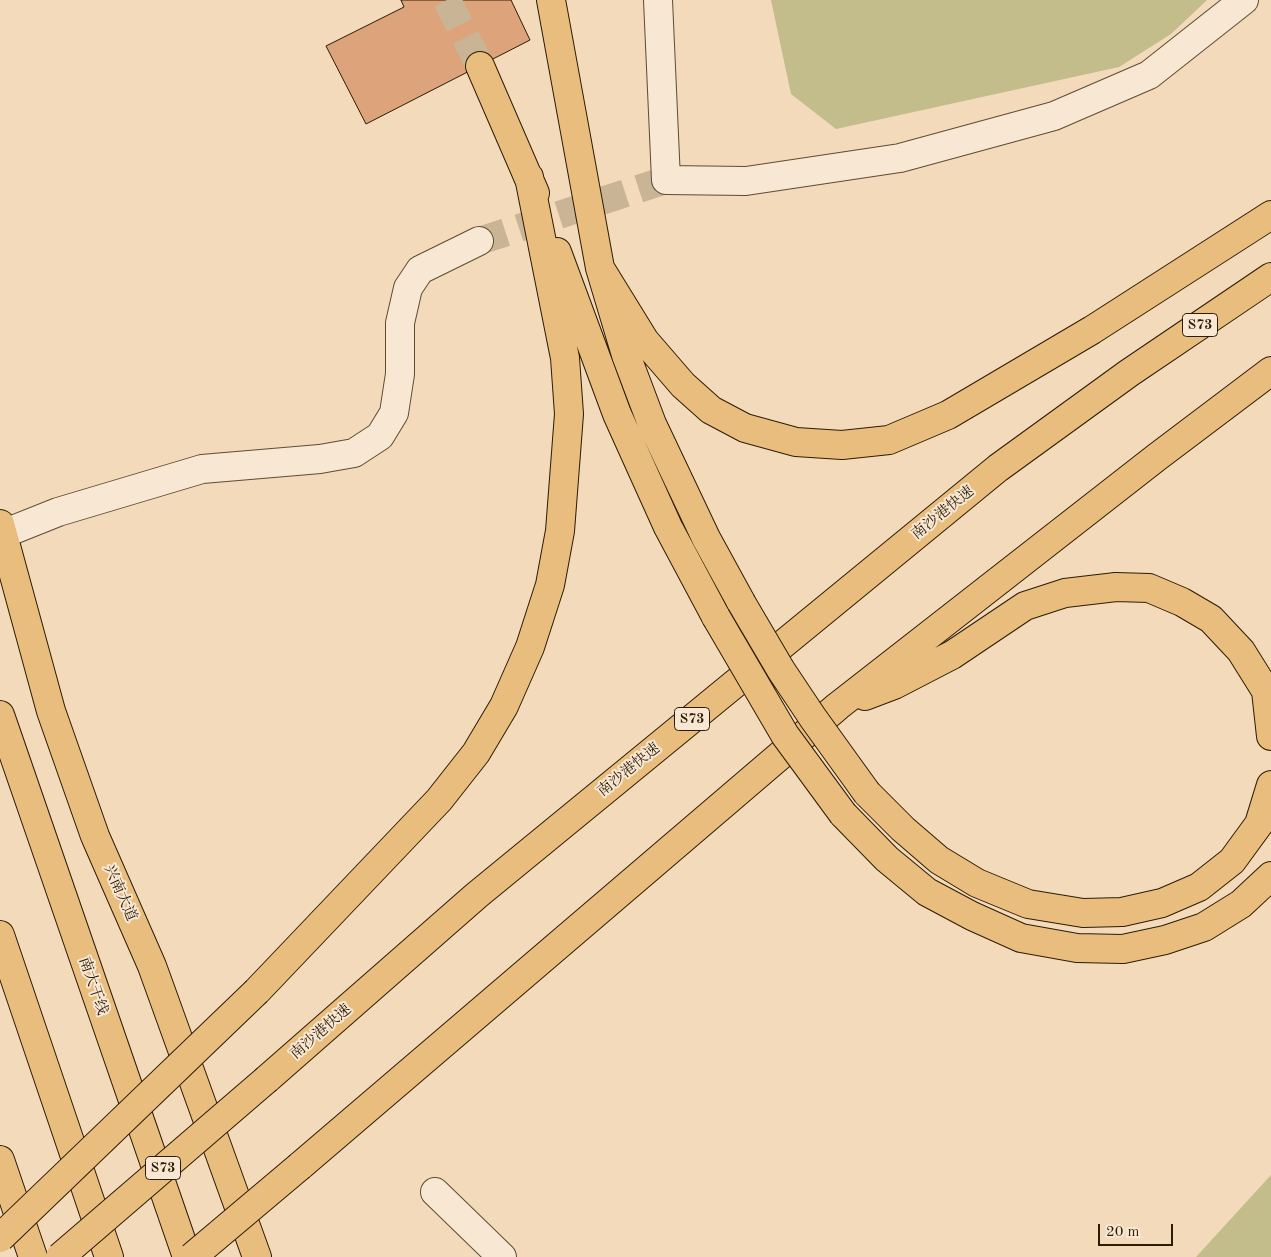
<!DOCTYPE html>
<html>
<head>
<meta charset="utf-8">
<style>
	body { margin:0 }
	#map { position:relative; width:1271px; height:1257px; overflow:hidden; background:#f2dabb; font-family:"Old Standard TT",serif }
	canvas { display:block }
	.scale { position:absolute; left:1098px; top:1224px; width:75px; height:22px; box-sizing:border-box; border:2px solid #2c1c04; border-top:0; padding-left:6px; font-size:15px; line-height:18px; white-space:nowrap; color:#2c1c04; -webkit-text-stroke:4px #f7e7d3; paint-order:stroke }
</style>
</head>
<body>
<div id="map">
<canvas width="1271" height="1257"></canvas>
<div class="scale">20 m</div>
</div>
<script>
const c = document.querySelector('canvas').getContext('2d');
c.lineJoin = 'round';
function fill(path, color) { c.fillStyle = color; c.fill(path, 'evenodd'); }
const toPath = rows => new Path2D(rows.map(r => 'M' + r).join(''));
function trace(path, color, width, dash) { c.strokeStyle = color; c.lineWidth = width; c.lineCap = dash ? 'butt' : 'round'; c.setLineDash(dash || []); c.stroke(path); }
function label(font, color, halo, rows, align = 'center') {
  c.font = font + ' "Old Standard TT","Noto Serif SC",serif'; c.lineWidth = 4; c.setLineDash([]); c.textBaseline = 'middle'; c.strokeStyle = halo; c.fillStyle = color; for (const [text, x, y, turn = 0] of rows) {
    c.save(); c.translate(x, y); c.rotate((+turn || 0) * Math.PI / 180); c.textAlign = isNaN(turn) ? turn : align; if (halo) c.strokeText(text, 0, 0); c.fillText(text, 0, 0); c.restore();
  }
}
const green = toPath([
	[771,0,1207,0,1171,34,1119,67,836,129,791,94],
	[1271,1175,1271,1257,1196,1257]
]);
const building = toPath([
	[401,0,511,0,530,40,366,124,326,46,404,7,401,0]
]);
const minorTunnel = toPath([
	[479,241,666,180]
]);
const highwayTunnel = toPath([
	[447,0,480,66]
]);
const minor = toPath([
	[658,0,666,180,746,181,900,158,1054,116,1149,75,1244,0],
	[3,534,58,512,202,469,320,459,354,453,380,436,394,413,400,374,400,323,408,288,420,270,479,241],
	[435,1192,502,1257]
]);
const major = toPath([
	[0,524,51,711,95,836,152,966,257,1257],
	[0,1160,33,1257]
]);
const highway = toPath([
	[551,0,600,268,626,355,652,424,706,538,741,602],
	[480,66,535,193],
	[557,252,617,414,668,527,716,617],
	[600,268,645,341,683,385,711,410,745,428,796,442,842,445,889,440,948,415,1092,330,1271,215],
	[865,696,894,685,952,655,1025,606,1065,593,1116,587,1149,588,1182,602,1211,619,1241,651,1266,691,1271,736],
	[0,715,187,1257],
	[867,793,903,829,939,860,977,883,1028,904,1083,913,1122,912,1162,903,1199,887,1232,861,1259,824,1271,785],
	[843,814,887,859,927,892,972,916,1021,938,1077,948,1123,949,1165,940,1204,927,1241,904,1271,876],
	[0,935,109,1257],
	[257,991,439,800,476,753,504,706,530,647,550,585,560,531,569,414,565,358,529,177],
	[267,1079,477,895,998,468,1129,373,1271,277],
	[300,1166,838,706,1157,457,1271,371]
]);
const highwayBridge = toPath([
	[741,602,781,670,813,718,867,793],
	[716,617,785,735,843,814],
	[0,1238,257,991],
	[60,1257,267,1079],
	[192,1257,300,1166]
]);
const shields = [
	[1200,325,35],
	[692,719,35],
	[163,1168,35]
];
const shieldNames = [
	["S73",1200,325],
	["S73",692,719],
	["S73",163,1168]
];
const streetNames = [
	["南沙港快速",943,513,-39],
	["南沙港快速",629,770,-39],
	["兴南大道",120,893,66],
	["南大干线",93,986,71],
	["南沙港快速",321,1032,-41]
];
fill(green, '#c2bd8b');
fill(building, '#dda47b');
trace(building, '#2c1c04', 1);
trace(minorTunnel, '#cab496', 28, [28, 14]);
trace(highwayTunnel, '#cab496', 28, [28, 14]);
trace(minor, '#5e4c32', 30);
trace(major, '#2c1c04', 30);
trace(highway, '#2c1c04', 30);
trace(minor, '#f7e7d3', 28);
trace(major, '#e9bd7e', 28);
trace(highway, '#e9bd7e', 28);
trace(highwayBridge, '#2c1c04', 30, []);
trace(highwayBridge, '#e9bd7e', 28);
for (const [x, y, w] of shields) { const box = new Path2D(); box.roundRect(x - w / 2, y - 11.5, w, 23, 4); c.fillStyle = '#f7e7d3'; c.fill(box); trace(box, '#2c1c04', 1); }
label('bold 14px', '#2c1c04', null, shieldNames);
label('15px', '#2c1c04', '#f7e7d3', streetNames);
</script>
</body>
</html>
